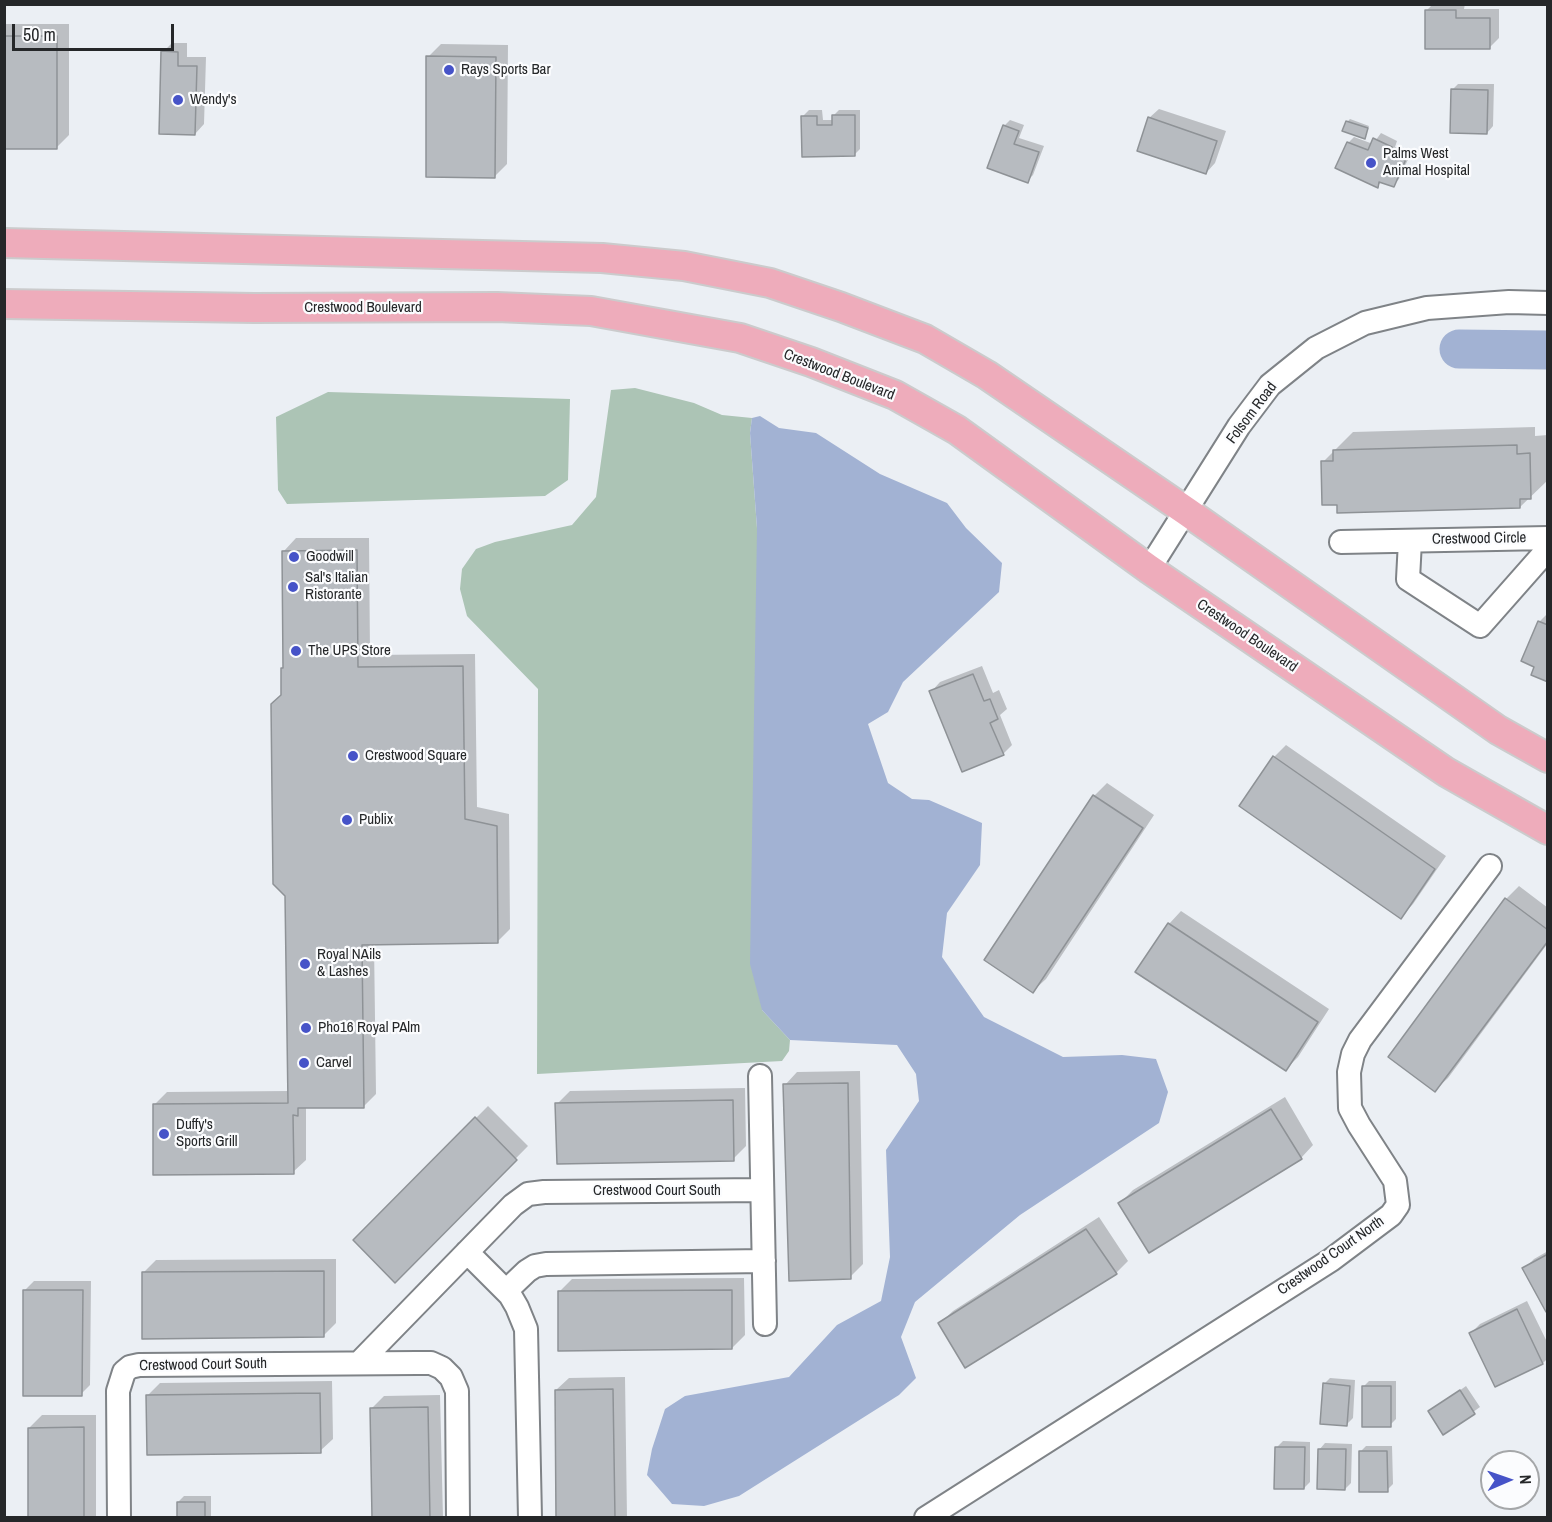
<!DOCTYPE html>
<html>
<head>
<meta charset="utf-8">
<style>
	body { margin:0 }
	#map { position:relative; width:1552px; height:1522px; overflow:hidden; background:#ebeff4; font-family:"Archivo Narrow",sans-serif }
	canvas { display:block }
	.frame { position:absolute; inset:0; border:6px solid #252729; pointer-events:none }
	.north { position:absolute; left:1480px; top:1450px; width:60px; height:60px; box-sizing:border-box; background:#fbfcfe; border:2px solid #a5a7a9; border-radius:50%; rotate:88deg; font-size:16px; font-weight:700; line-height:24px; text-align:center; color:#252729 }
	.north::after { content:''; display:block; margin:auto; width:21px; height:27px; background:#4653c8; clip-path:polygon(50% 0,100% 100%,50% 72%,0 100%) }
	.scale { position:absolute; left:12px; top:24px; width:162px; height:27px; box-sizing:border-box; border:3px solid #252729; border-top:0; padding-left:8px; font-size:18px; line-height:21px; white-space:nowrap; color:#252729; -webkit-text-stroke:4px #fbfcfe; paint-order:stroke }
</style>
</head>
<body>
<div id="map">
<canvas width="1552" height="1522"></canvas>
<div class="frame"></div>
<div class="north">N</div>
<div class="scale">50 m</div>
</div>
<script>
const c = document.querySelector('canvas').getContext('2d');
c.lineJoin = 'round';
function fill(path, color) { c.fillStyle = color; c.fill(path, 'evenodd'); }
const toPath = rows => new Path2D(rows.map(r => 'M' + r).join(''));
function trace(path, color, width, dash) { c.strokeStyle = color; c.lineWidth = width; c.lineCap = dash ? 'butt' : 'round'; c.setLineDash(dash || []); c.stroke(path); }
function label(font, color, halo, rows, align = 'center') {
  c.font = font + ' "Archivo Narrow",sans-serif'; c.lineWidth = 4.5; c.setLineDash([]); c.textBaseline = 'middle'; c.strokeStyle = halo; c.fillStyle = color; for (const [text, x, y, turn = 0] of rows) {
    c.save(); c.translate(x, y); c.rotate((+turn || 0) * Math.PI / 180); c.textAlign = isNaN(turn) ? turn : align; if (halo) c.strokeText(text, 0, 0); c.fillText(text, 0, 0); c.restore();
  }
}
const green = toPath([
	[635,388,694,403,722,415,752,418,750,433,757,528,762,1010,790,1040,789,1051,782,1061,537,1074,538,689,467,616,460,589,462,569,476,549,495,542,572,525,596,497,611,390],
	[328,392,570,399,568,480,545,496,287,504,278,490,276,417]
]);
const water = toPath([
	[760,416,779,428,816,433,880,474,947,503,966,528,1002,563,999,592,903,682,888,712,868,724,888,783,912,799,929,800,982,823,980,865,947,913,942,957,984,1017,1063,1057,1122,1055,1156,1059,1168,1092,1159,1123,1020,1215,915,1302,901,1337,916,1378,899,1395,739,1496,704,1506,672,1504,647,1475,652,1449,665,1409,685,1396,789,1377,837,1325,881,1301,890,1257,886,1150,919,1101,916,1074,897,1045,790,1040,762,1010,750,964,757,528,750,433,752,418]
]);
const shadow = toPath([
	[1433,4,1465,4,1464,9,1499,9,1499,38,1489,48,1427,10],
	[4,24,69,24,69,135,57,147,4,147],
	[172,43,187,43,187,57,206,57,204,124,195,134,163,52],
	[441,44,508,45,507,164,495,176,428,57],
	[1458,84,1494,84,1493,126,1487,133,1452,90],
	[1159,109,1226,131,1215,163,1206,173,1149,118],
	[809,110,822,110,823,120,833,120,833,116,839,110,860,110,860,149,854,155,803,116],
	[1350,119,1369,126,1364,137,1347,122],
	[1010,120,1024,125,1019,138,1044,146,1033,175,1027,181,1004,126],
	[1381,133,1397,141,1395,147,1411,153,1399,179,1393,185,1382,181,1378,186,1348,143,1354,137,1373,144],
	[1535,427,1535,436,1548,435,1548,480,1520,507,1338,503,1323,462,1353,432],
	[296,538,369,538,370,655,475,654,477,807,509,814,510,929,497,942,374,943,376,1094,363,1107,306,1106,306,1160,293,1172,154,1105,167,1092,289,1091,282,694,282,669,285,666,284,551],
	[1548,613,1548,680,1539,622],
	[982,666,993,693,999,690,1007,709,1000,715,1012,745,1003,754,931,692,940,682],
	[1286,745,1446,856,1413,904,1401,917,1274,757],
	[1107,783,1154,815,1046,979,1033,991,1094,796],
	[1519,886,1548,908,1548,943,1448,1078,1435,1090,1506,899],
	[1181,911,1329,1009,1298,1057,1286,1069,1169,924],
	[860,1071,863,1264,850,1277,785,1085,797,1072],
	[745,1088,746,1146,733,1159,557,1104,570,1091],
	[1285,1097,1313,1145,1301,1158,1120,1203,1133,1190],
	[488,1106,528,1146,395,1281,355,1240],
	[1099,1217,1128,1261,1116,1273,940,1323,953,1311],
	[1548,1251,1548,1309,1524,1269,1534,1259],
	[336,1259,336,1323,324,1335,143,1273,156,1260],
	[744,1278,745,1335,732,1348,559,1292,572,1279],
	[34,1281,91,1281,90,1385,81,1394,25,1290],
	[1527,1301,1548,1344,1548,1358,1543,1363,1496,1385,1471,1333,1480,1324],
	[625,1377,627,1518,558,1518,556,1390,569,1378],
	[1330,1378,1355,1380,1353,1418,1347,1424,1324,1384],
	[332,1381,333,1439,320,1451,147,1396,160,1383],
	[1369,1381,1396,1381,1396,1419,1390,1425,1363,1387],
	[1466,1386,1480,1407,1444,1433,1430,1412],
	[440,1395,443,1518,374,1518,371,1409,384,1396],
	[42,1415,96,1415,96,1518,29,1518,29,1428],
	[1283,1441,1310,1442,1310,1482,1304,1488,1277,1447],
	[1325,1443,1352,1444,1351,1483,1345,1489,1319,1450],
	[1366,1446,1392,1446,1393,1484,1387,1490,1360,1452],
	[184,1496,211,1496,211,1518,178,1518,178,1502]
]);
const river = toPath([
	[1459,349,1548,350]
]);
const building = toPath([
	[1425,10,1456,10,1456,18,1490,18,1490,49,1425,49,1425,10],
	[4,36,57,36,57,149,4,149,4,36],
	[161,51,178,52,178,66,197,66,195,135,159,134,161,51],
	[426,56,496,57,495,178,426,177,426,56],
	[1451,89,1488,90,1487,134,1450,133,1451,89],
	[832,115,855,115,855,156,802,157,801,116,817,116,817,125,832,125,832,115],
	[1148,117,1217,141,1206,174,1137,151,1148,117],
	[1346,121,1368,128,1365,139,1342,131,1346,121],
	[1003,125,1019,131,1014,144,1039,152,1028,183,987,168,1003,125],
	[1373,138,1392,147,1390,153,1406,159,1394,187,1379,182,1378,188,1335,168,1347,142,1368,150,1373,138],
	[1517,445,1517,454,1530,453,1531,499,1520,499,1520,508,1337,513,1337,505,1322,505,1321,461,1333,461,1333,450,1517,445],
	[357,550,358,667,463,666,465,819,497,826,498,943,362,945,364,1108,298,1108,298,1116,293,1115,294,1174,153,1175,153,1104,288,1103,285,896,273,884,271,704,281,695,281,668,283,668,282,551,357,550],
	[1538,621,1548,625,1548,682,1531,675,1534,667,1521,661,1538,621],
	[973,674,984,701,990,699,998,719,990,723,1004,755,962,772,929,691,973,674],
	[1273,756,1435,869,1401,919,1239,806,1273,756],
	[1093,795,1143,828,1033,993,984,960,1093,795],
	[1505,898,1548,930,1548,941,1435,1092,1388,1057,1505,898],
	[1168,923,1318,1022,1286,1071,1135,972,1168,923],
	[848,1083,851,1279,789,1281,783,1084,848,1083],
	[733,1100,734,1161,557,1164,555,1103,733,1100],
	[1271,1109,1302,1159,1149,1253,1118,1203,1271,1109],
	[475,1117,517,1160,395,1283,353,1240,475,1117],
	[1086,1229,1117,1274,965,1368,938,1323,1086,1229],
	[1548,1254,1548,1311,1546,1312,1522,1268,1548,1254],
	[324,1271,324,1337,142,1339,142,1272,324,1271],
	[23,1290,83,1290,82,1396,23,1396,23,1290],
	[732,1290,732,1349,558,1351,558,1291,732,1290],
	[1517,1309,1543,1364,1495,1387,1469,1333,1517,1309],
	[1323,1383,1350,1386,1347,1426,1320,1424,1323,1383],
	[1362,1386,1391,1386,1391,1427,1362,1427,1362,1386],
	[613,1389,615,1518,556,1518,555,1390,613,1389],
	[1460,1390,1475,1414,1443,1435,1428,1411,1460,1390],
	[320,1393,321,1453,147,1455,146,1395,320,1393],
	[428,1407,430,1518,372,1518,370,1408,428,1407],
	[84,1427,84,1518,28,1518,28,1428,84,1427],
	[1275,1447,1305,1447,1304,1489,1274,1489,1275,1447],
	[1318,1449,1346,1449,1345,1490,1317,1489,1318,1449],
	[1359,1451,1387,1451,1388,1492,1359,1492,1359,1451],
	[177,1502,205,1502,205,1518,177,1518,177,1502]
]);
const minor = toPath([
	[1410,541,1408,579,1480,626,1548,549],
	[1341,542,1548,538],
	[1149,569,1239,426,1270,385,1316,348,1365,323,1427,308,1509,302,1548,303],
	[760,1076,765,1324],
	[467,1252,510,1295,517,1307,526,1329,530,1518],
	[506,1291,527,1271,535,1266,546,1264,764,1261],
	[359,1363,513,1205,528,1194,544,1192,762,1190],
	[119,1518,118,1391,124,1372,130,1367,139,1365,417,1363,431,1363,442,1368,451,1377,457,1391,458,1518],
	[926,1518,1331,1260,1391,1215,1398,1205,1395,1181,1359,1125,1350,1108,1349,1072,1353,1054,1360,1040,1490,866]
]);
const major = toPath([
	[4,243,602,258,684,266,770,283,841,307,925,339,987,375,1186,511,1498,730,1548,758],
	[4,304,254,308,497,307,591,311,740,338,811,362,895,395,957,430,1149,569,1446,772,1548,830]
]);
const markers = [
	[449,70,6,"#4653c8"],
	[178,100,6,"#4653c8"],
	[1371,163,6,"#4653c8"],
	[294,557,6,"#4653c8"],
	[293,587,6,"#4653c8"],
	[296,651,6,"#4653c8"],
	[353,756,6,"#4653c8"],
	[347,820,6,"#4653c8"],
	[305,964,6,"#4653c8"],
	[306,1028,6,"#4653c8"],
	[304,1063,6,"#4653c8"],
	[164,1134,6,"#4653c8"]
];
const poiNames = [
	["Rays Sports Bar",461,70],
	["Wendy's",190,100],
	["Palms West",1383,154],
	["Animal Hospital",1383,171],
	["Goodwill",306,557],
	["Sal's Italian",305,578],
	["Ristorante",305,595],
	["The UPS Store",308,651],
	["Crestwood Square",365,756],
	["Publix",359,820],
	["Royal NAils",317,955],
	["& Lashes",317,972],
	["Pho16 Royal PAlm",318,1028],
	["Carvel",316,1063],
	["Duffy's",176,1125],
	["Sports Grill",176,1142]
];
const streetNames = [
	["Crestwood Boulevard",363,308],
	["Crestwood Boulevard",839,375,21],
	["Folsom Road",1252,413,-53],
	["Crestwood Circle",1479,539,-1],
	["Crestwood Boulevard",1247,636,34],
	["Crestwood Court South",657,1191],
	["Crestwood Court North",1331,1256,-35],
	["Crestwood Court South",203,1365,-1]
];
fill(green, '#acc4b5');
fill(water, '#a2b2d3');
fill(shadow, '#0003');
trace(river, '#a2b2d3', 39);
fill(building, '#b7bbc0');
trace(building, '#8e9296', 1.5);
trace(minor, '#7f8387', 26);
trace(major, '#cbcbcc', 32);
trace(minor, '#fff', 22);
trace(major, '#eeacbb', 28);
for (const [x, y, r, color] of markers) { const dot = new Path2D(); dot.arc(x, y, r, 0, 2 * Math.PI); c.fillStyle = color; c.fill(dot); trace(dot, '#fbfcfe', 2); }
label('15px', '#252729', '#fbfcfe', poiNames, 'left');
label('15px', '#252729', '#fbfcfe', streetNames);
</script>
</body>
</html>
